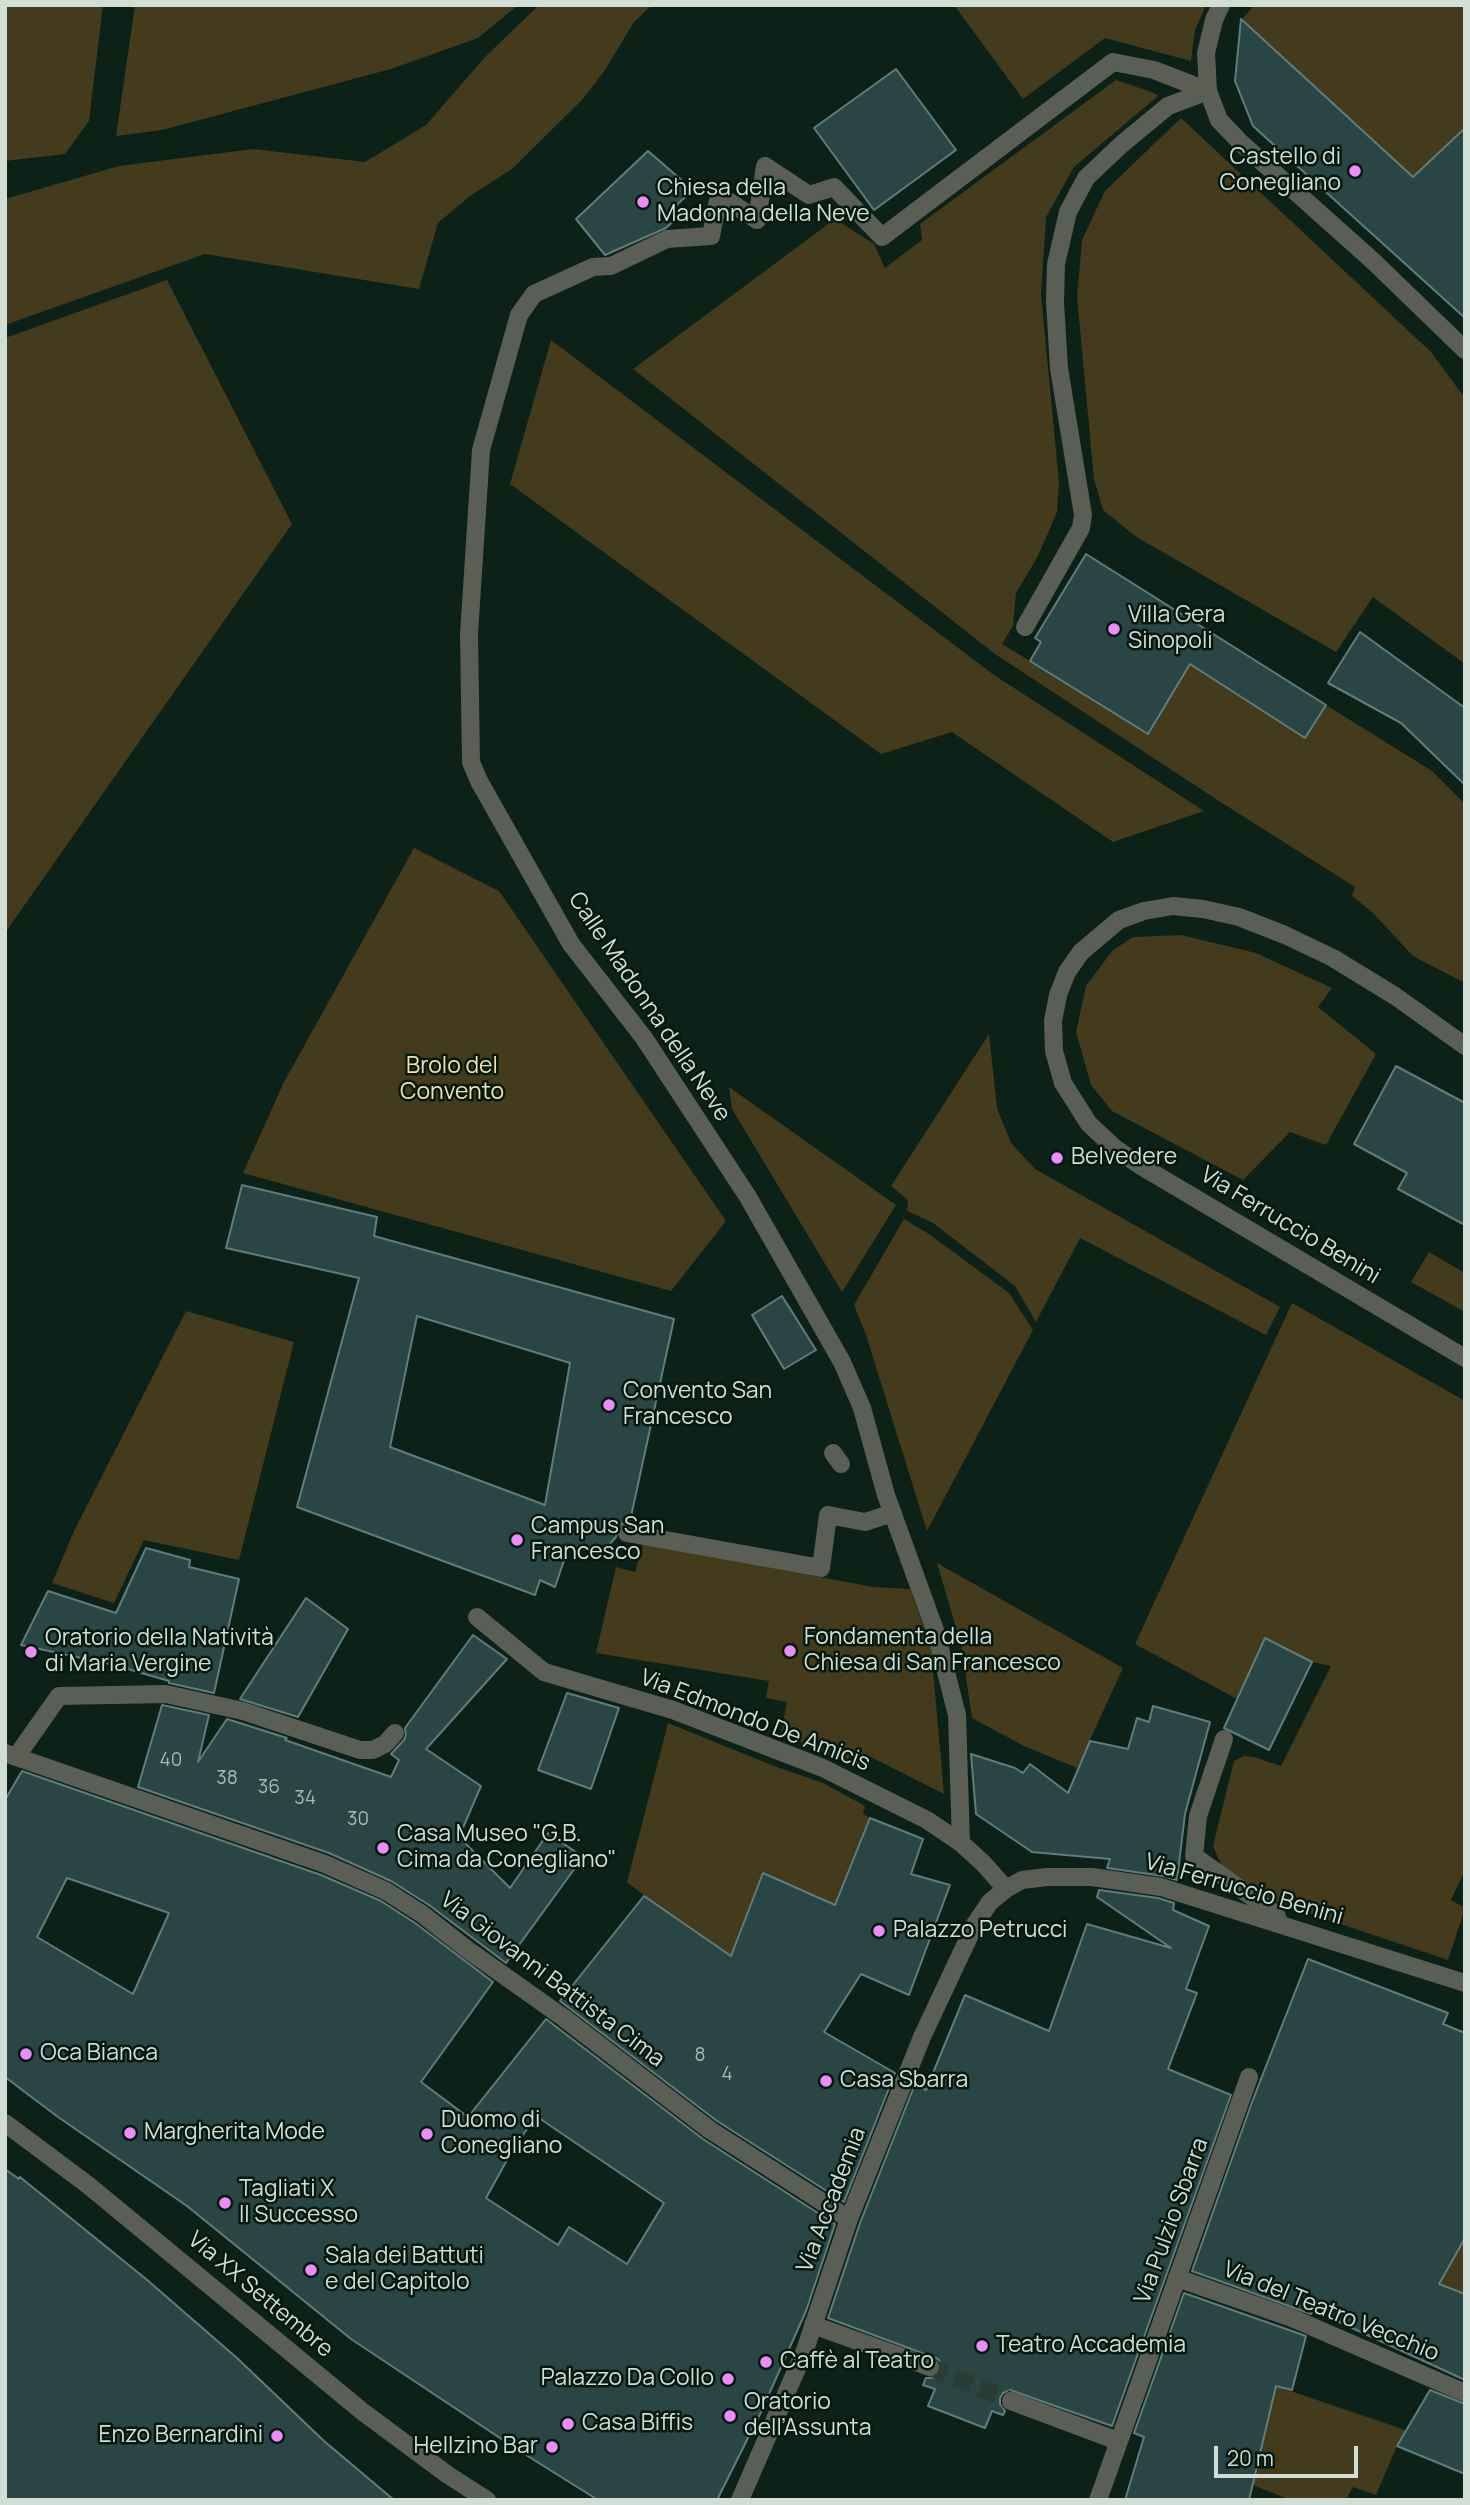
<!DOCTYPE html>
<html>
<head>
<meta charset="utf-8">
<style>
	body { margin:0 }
	#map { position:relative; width:1470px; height:2505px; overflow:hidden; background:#0c2117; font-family:Manrope,sans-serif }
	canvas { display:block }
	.frame { position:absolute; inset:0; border:7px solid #d1ded6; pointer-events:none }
	.scale { position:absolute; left:1214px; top:2446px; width:144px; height:32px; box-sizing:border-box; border:4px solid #d1ded6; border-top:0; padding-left:9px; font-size:21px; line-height:24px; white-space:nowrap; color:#d1ded6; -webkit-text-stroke:5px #04180e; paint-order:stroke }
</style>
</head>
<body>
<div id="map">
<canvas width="1470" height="2505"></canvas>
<div class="frame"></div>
<div class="scale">20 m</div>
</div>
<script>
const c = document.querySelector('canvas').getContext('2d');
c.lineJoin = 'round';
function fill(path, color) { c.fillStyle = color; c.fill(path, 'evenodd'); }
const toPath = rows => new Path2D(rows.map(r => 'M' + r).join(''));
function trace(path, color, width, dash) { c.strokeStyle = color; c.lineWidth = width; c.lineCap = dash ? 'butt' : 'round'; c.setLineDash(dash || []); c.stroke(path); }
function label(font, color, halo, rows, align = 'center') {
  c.font = font + ' Manrope,sans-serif'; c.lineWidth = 5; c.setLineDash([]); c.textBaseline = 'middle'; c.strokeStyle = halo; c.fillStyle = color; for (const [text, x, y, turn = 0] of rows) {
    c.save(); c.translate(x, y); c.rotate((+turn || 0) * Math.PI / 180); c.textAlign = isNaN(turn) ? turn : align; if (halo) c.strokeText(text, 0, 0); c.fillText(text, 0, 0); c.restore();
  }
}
const green = toPath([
	[5,5,103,5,89,121,65,154,5,161],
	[135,5,518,5,478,38,391,69,162,130,116,136],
	[539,5,652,5,634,22,605,70,582,100,512,169,470,196,438,223,419,289,205,254,5,325,5,199,119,166,253,149,365,162,426,125,486,56],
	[954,5,1206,5,1195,30,1191,61,1105,38,1023,99],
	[1254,5,1465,5,1465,128,1413,178,1242,20],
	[1116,80,1154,93,1158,96,1074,167,1046,217,1041,294,1059,483,1057,512,1038,556,1016,593,1013,626,1002,644,1148,733,1190,664,1304,738,1326,705,1432,771,1465,804,1465,983,1413,956,1372,912,1352,896,1355,887,1222,803,995,654,633,369,835,219,874,244,885,268,922,240,920,224],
	[1181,118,1431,352,1465,398,1465,664,1373,597,1336,652,1135,536,1103,510,1094,479,1077,297,1082,240,1105,191],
	[167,280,292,524,5,933,5,338],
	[551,340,994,675,1204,811,1113,842,952,732,881,754,510,484],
	[414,848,499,891,726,1221,671,1291,243,1173,284,1082],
	[1181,935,1256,953,1332,988,1318,1007,1376,1054,1326,1145,1290,1132,1243,1180,1112,1111,1091,1085,1076,1032,1086,986,1112,951,1133,937],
	[989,1034,997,1108,1011,1143,1035,1169,1280,1307,1266,1335,1080,1238,1036,1322,1015,1286,933,1223,907,1211,908,1200,891,1186],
	[729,1087,896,1205,842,1292,732,1109],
	[904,1219,929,1234,1009,1293,1033,1330,927,1531,866,1335,854,1305],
	[1429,1252,1465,1273,1465,1312,1411,1282],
	[1292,1303,1465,1401,1465,1870,1451,1900,1465,1908,1448,1960,1278,1903,1221,1865,1213,1846,1234,1761,1244,1756,1254,1757,1281,1766,1331,1666,1312,1662,1265,1638,1237,1699,1135,1644],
	[186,1311,294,1342,239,1560,144,1540,114,1603,52,1583,74,1531],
	[643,1544,873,1587,910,1589,931,1648,944,1794,869,1756,864,1772,781,1733,787,1702,766,1698,769,1681,596,1653,616,1567,635,1572],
	[937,1563,1123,1668,1077,1768,1024,1746,972,1718,961,1645],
	[668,1723,774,1766,823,1783,865,1806,863,1814,870,1818,835,1905,763,1874,729,1962,627,1882],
	[1465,2238,1465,2294,1439,2284],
	[1276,2386,1408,2431,1396,2448,1376,2495,1353,2487,1346,2500,1290,2500,1253,2485,1258,2466,1240,2459,1251,2417,1268,2420]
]);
const building = toPath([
	[1241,19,1413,177,1465,128,1465,318,1253,126,1235,81,1241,19],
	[896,69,956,150,874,210,814,128,896,69],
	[648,151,693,190,670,211,676,219,666,228,605,255,576,219,648,151],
	[1086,554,1326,705,1305,738,1190,664,1148,734,1030,661,1041,642,1035,638,1086,554],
	[1360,632,1465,708,1465,785,1401,723,1328,683,1360,632],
	[1396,1066,1465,1103,1465,1225,1398,1189,1407,1173,1354,1144,1396,1066],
	[242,1185,377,1217,374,1236,674,1319,630,1521,619,1525,616,1537,602,1553,569,1546,555,1587,540,1580,535,1595,297,1507,359,1278,226,1248,242,1185],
	[417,1316,570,1363,545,1505,390,1447,417,1316],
	[782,1296,816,1350,784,1369,752,1315,782,1296],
	[146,1548,190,1560,189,1567,239,1579,214,1693,169,1683,169,1681,114,1665,21,1645,48,1591,116,1613,146,1548],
	[306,1598,348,1629,298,1717,240,1699,306,1598],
	[473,1635,507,1659,426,1749,481,1786,459,1837,510,1888,548,1833,583,1857,506,1963,429,1905,391,1881,329,1853,138,1787,162,1705,209,1715,198,1762,227,1719,287,1738,285,1740,391,1777,399,1760,391,1754,404,1740,406,1735,405,1728,473,1635],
	[1265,1638,1312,1662,1269,1750,1224,1728,1265,1638],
	[567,1693,619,1708,591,1789,538,1770,567,1693],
	[1153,1706,1210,1722,1185,1814,1177,1880,1163,1876,1107,1868,1110,1859,1032,1852,976,1814,971,1754,1015,1768,1023,1773,1030,1764,1068,1793,1090,1741,1128,1749,1137,1718,1149,1722,1153,1706],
	[22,1771,321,1875,381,1901,415,1923,493,1982,421,2082,468,2117,546,2019,703,2139,835,2224,806,2311,761,2412,717,2500,598,2500,518,2450,351,2339,187,2206,58,2117,5,2077,5,1800,22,1771],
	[67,1878,169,1913,133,1994,37,1937,67,1878],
	[536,2116,664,2203,627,2264,569,2227,558,2245,486,2198,512,2151,536,2116],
	[870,1818,923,1839,911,1874,950,1885,909,1995,861,1974,824,2032,895,2073,844,2202,717,2121,560,2001,644,1896,731,1956,763,1873,835,1905,870,1818],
	[1099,1890,1158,1898,1174,1903,1173,1910,1209,1926,1186,1989,1197,1993,1168,2069,1231,2095,1112,2426,1010,2390,1003,2393,1000,2398,1000,2404,1005,2411,1003,2415,992,2411,985,2428,928,2406,935,2389,923,2385,926,2378,933,2378,940,2371,941,2364,938,2359,828,2318,860,2223,915,2084,926,2090,965,1995,1049,2031,1087,1924,1171,1948,1097,1897,1099,1890],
	[1308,1959,1448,2013,1443,2024,1465,2033,1465,2238,1439,2284,1465,2294,1465,2380,1313,2310,1311,2314,1192,2271,1252,2102,1308,1959],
	[5,2169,19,2179,20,2177,146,2279,237,2358,324,2441,394,2500,5,2500,5,2169],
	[1184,2293,1306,2336,1292,2390,1276,2386,1249,2500,1125,2500,1144,2437,1134,2433,1184,2293],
	[1430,2390,1465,2404,1465,2474,1397,2446,1430,2390]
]);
const pedestrianTunnel = toPath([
	[930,2367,1011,2401]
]);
const service = toPath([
	[1025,627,1081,528,1083,515,1059,368,1055,302,1056,264,1068,212,1086,178,1122,144,1168,106,1208,91],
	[1224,1739,1198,1816,1194,1856,1276,1914,1279,1923]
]);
const pedestrian = toPath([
	[833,1453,841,1464],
	[627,1533,821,1568,828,1515,865,1522,893,1513],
	[16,1757,59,1696,166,1694,243,1711,360,1750,373,1750,385,1744,395,1733],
	[961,1843,957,1715,936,1633,886,1495,862,1408,842,1362,748,1197,644,1038,571,944,479,781,471,762,469,634,481,450,519,315,534,294,593,267,611,266,667,239,711,236,719,195,757,220,765,166,809,195,834,187,882,237,1113,62,1154,70,1208,91],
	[813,2325,930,2367],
	[1011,2401,1118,2441]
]);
const minor = toPath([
	[1221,5,1214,20,1206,53,1208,91,1219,120,1241,143,1373,261,1465,350],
	[1465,1046,1395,996,1333,958,1285,935,1239,917,1203,909,1173,906,1144,911,1119,920,1081,952,1067,972,1058,995,1053,1021,1054,1051,1063,1083,1089,1124,1116,1149,1141,1166,1465,1358],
	[477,1617,544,1672,673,1710,823,1768,927,1820,961,1843,983,1863,1006,1889],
	[5,1753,325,1864,386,1891,422,1914,468,1950,564,2018,710,2130,849,2219],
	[5,2123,88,2185,363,2412,448,2475,487,2500],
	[1177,2278,1292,2318,1465,2393],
	[740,2500,805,2350,849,2219,922,2037,975,1924,990,1902,1006,1889,1022,1880,1047,1877,1092,1877,1161,1887,1465,1983],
	[1098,2500,1249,2077]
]);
const markers = [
	[1355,171,7,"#ed8cf9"],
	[643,202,7,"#ed8cf9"],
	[1114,629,7,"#ed8cf9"],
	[1057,1158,7,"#ed8cf9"],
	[609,1405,7,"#ed8cf9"],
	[517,1540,7,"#ed8cf9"],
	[790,1651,7,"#ed8cf9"],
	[31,1652,7,"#ed8cf9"],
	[383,1848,7,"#ed8cf9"],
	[879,1931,7,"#ed8cf9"],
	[26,2054,7,"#ed8cf9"],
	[826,2081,7,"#ed8cf9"],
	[130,2133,7,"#ed8cf9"],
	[427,2134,7,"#ed8cf9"],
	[225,2203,7,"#ed8cf9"],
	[311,2270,7,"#ed8cf9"],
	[982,2346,7,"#ed8cf9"],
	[766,2362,7,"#ed8cf9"],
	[728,2379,7,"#ed8cf9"],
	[730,2416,7,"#ed8cf9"],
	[568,2424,7,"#ed8cf9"],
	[277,2436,7,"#ed8cf9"],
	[552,2447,7,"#ed8cf9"]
];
const numberNames = [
	["40",171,1761],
	["38",227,1779],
	["36",269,1788],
	["34",305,1799],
	["30",358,1820],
	["8",700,2056],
	["4",727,2075]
];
const poiNames = [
	["Castello di",1341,158,"right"],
	["Conegliano",1341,184,"right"],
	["Chiesa della",657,189],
	["Madonna della Neve",657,215],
	["Villa Gera",1128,616],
	["Sinopoli",1128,642],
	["Belvedere",1071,1158],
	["Convento San",623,1392],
	["Francesco",623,1418],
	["Campus San",531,1527],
	["Francesco",531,1553],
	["Fondamenta della",804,1638],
	["Chiesa di San Francesco",804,1664],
	["Oratorio della Natività",45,1639],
	["di Maria Vergine",45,1665],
	["Casa Museo \"G.B.",397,1835],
	["Cima da Conegliano\"",397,1861],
	["Palazzo Petrucci",893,1931],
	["Oca Bianca",40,2054],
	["Casa Sbarra",840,2081],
	["Duomo di",441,2121],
	["Conegliano",441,2147],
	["Margherita Mode",144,2133],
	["Tagliati X",239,2190],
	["Il Successo",239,2216],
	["Sala dei Battuti",325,2257],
	["e del Capitolo",325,2283],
	["Teatro Accademia",996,2346],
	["Caffè al Teatro",780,2362],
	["Palazzo Da Collo",714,2379,"right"],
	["Oratorio",744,2403],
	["dell’Assunta",744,2429],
	["Casa Biffis",582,2424],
	["Enzo Bernardini",263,2436,"right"],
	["Hellzino Bar",538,2447,"right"]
];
const streetNames = [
	["Calle Madonna della Neve",649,1007,56],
	["Via Ferruccio Benini",1290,1226,31],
	["Via Edmondo De Amicis",755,1721,21],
	["Via Ferruccio Benini",1244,1890,16],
	["Via Giovanni Battista Cima",552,1980,37],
	["Via Accademia",832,2200,-69],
	["Via Pulzio Sbarra",1172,2221,-70],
	["Via XX Settembre",260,2295,40],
	["Via del Teatro Vecchio",1331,2312,22]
];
const parkNames = [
	["Brolo del",452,1067],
	["Convento",452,1093]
];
fill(green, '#433b1b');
fill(building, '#294544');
trace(building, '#5f7d7c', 2);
trace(pedestrianTunnel, '#2a3d34', 18, [18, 9]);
trace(service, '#5a5e55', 18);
trace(pedestrian, '#5a5e55', 18);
trace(minor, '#5a5e55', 18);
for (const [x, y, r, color] of markers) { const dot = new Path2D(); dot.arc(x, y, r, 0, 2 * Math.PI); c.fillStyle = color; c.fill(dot); trace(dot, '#04180e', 2.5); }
label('19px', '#a7b8b2', null, numberNames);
label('23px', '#d1ded6', '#04180e', poiNames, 'left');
label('23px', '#d1ded6', '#04180e', streetNames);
label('23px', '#f2e2a1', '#04180e', parkNames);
</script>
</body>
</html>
